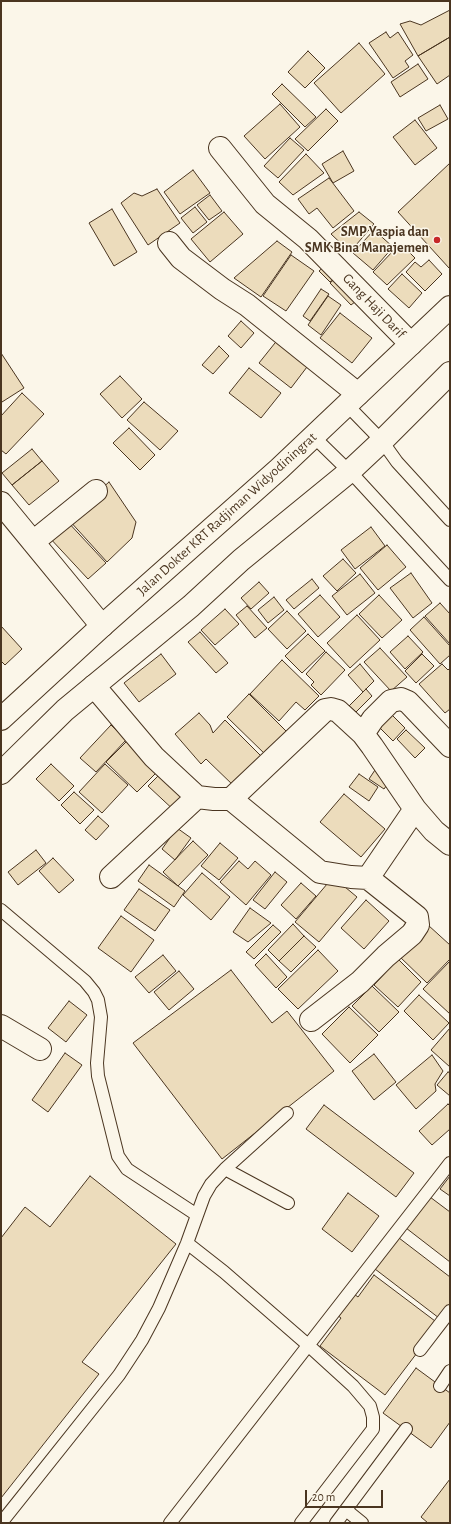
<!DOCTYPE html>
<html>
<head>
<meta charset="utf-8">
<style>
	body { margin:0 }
	#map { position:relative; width:451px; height:1524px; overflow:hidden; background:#fbf6e9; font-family:"Alegreya Sans",sans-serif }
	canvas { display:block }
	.frame { position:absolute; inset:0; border:2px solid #4a3520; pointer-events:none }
	.scale { position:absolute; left:305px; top:1490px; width:78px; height:18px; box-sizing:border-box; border:2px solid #4a3520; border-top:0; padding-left:5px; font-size:12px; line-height:14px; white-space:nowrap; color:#4a3520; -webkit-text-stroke:3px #fbf6e9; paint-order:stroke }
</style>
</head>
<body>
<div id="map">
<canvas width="451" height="1524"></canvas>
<div class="frame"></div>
<div class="scale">20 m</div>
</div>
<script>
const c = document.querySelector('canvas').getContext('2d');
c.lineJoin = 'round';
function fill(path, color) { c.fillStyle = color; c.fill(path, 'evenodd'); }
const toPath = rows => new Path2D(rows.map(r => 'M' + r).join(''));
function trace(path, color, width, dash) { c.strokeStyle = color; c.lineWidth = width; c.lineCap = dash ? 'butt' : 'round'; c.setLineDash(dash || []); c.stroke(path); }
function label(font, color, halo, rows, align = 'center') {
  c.font = font + ' "Alegreya Sans",sans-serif'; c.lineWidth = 3; c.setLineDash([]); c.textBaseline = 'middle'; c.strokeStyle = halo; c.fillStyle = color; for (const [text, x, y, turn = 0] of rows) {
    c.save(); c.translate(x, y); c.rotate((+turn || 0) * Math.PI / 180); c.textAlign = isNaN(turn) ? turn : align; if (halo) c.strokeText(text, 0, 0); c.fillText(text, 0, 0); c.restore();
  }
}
const building = toPath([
	[450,10,450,37,418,56,400,24,410,21,421,25,450,10],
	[386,32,390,38,398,32,413,55,405,61,409,67,393,78,369,43,386,32],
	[450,37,450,75,437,84,418,56,450,37],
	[359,43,385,74,341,113,314,83,359,43],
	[308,51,325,68,305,88,288,72,308,51],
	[418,64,428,79,400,97,391,82,418,64],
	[282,84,316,117,305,127,272,94,282,84],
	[280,104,300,127,265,159,244,136,280,104],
	[440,105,448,119,426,131,418,118,440,105],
	[326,109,338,121,308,151,295,139,326,109],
	[415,120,437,148,415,165,393,137,415,120],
	[290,138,304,150,278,178,264,166,290,138],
	[343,151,354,171,333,183,322,164,343,151],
	[306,154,324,173,293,195,279,182,306,154],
	[450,163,450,267,449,268,398,212,450,163],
	[193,170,210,193,180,214,164,192,193,170],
	[329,178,354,211,333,228,317,208,309,214,298,199,329,178],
	[157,189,180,223,148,245,121,203,134,193,142,196,157,189],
	[210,195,222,211,209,220,197,205,210,195],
	[195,207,207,222,193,233,181,218,195,207],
	[112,209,137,252,114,266,89,223,112,209],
	[224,212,243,234,210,262,191,239,224,212],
	[359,212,374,224,350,252,331,234,359,212],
	[374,230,393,247,373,270,353,253,374,230],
	[277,241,292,252,261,297,234,278,277,241],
	[405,248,415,258,387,285,373,272,394,250,402,251,405,248],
	[291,255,314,271,286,311,263,296,291,255],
	[429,260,442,274,425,291,406,272,415,262,421,267,429,260],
	[327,264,339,275,330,282,319,271,327,264],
	[402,274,422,293,409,308,388,289,402,274],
	[339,275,360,298,351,305,330,283,339,275],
	[321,289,329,294,310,321,303,316,321,289],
	[328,296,341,305,321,335,308,325,328,296],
	[340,313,372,338,352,363,320,338,340,313],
	[241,321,254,333,241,348,228,336,241,321],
	[279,338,310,363,291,388,259,363,279,338],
	[219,346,229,356,213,374,202,365,219,346],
	[1,353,24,388,2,402,1,400,1,353],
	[249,368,281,393,261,418,229,393,249,368],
	[120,376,142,399,122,418,100,394,120,376],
	[22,393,44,414,6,454,1,450,1,416,22,393],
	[144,402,178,431,160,450,127,420,144,402],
	[129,428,155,455,140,470,113,443,129,428],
	[32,449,42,461,12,485,2,473,32,449],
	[42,461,59,481,29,505,12,485,42,461],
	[109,482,136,522,132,538,107,562,68,519,109,482],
	[66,520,106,563,88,579,48,536,66,520],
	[371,527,385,546,355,569,341,550,371,527],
	[387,545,406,567,378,590,360,568,387,545],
	[343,559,356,573,337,591,323,576,343,559],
	[411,573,432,603,413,618,390,588,411,573],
	[360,574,375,593,347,615,332,596,360,574],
	[312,579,319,588,294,609,286,600,312,579],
	[259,582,269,593,251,609,241,598,259,582],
	[320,595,340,617,318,637,298,614,320,595],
	[379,595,402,620,382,638,359,614,379,595],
	[274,597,284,610,268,623,258,610,274,597],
	[440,603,450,614,450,644,425,616,440,603],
	[247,606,267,628,255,638,236,615,247,606],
	[225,609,239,624,215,645,201,630,225,609],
	[287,611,306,631,287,649,268,629,287,611],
	[357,615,380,640,350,668,327,643,357,615],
	[424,617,450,646,450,655,440,664,410,630,424,617],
	[1,626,22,649,5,665,1,661,1,626],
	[200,632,228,663,216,673,188,642,200,632],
	[308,634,325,651,302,673,285,656,308,634],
	[408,636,423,652,405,669,390,652,408,636],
	[380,648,407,677,391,691,364,662,380,648],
	[326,652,345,670,321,695,311,685,314,682,306,674,326,652],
	[161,654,176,674,139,702,124,683,161,654],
	[422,654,434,666,416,683,405,671,422,654],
	[282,660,319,696,305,710,296,702,279,721,250,694,282,660],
	[360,664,374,681,363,692,348,675,360,664],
	[442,664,448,670,450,668,450,709,445,713,419,684,442,664],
	[366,689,372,696,356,712,349,706,366,689],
	[249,694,289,734,267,756,227,717,249,694],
	[199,713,210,725,213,733,225,720,263,758,235,787,206,759,201,764,175,734,199,713],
	[391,714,405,728,393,741,379,727,391,714],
	[111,725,126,740,96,772,80,758,111,725],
	[406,730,425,748,415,758,397,739,406,730],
	[129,739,160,769,137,792,106,762,129,739],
	[51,764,74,786,59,801,36,779,51,764],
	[105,764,128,785,102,813,79,792,105,764],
	[377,767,392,778,384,789,369,779,377,767],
	[359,774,378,787,369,801,349,787,359,774],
	[158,776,191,798,177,813,148,786,158,776],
	[74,792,94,810,80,824,61,805,74,792],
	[344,794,385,829,361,857,320,822,344,794],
	[98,816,109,826,96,840,85,830,98,816],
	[177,828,191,838,175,860,162,849,177,828],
	[193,841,208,855,178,886,163,872,193,841],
	[220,843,238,858,219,880,201,866,220,843],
	[36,850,46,863,18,885,8,872,36,850],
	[53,858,74,880,59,893,39,871,53,858],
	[239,861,248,869,255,861,271,875,246,905,220,882,239,861],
	[149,865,185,891,174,907,138,881,149,865],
	[275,872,287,882,265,909,253,900,275,872],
	[202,873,230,897,211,920,183,895,202,873],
	[333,877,357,897,319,942,295,922,333,877],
	[301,883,316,896,296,919,281,905,301,883],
	[139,889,170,910,155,931,124,910,139,889],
	[366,900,389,921,364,949,341,928,366,900],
	[250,908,271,923,248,942,233,932,250,908],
	[121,916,154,940,131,972,98,948,121,916],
	[293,924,304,936,279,961,268,950,293,924],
	[273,925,281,932,254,959,246,952,273,925],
	[428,925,450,945,450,959,427,983,399,956,428,925],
	[304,936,316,947,291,972,279,961,304,936],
	[318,950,338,971,298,1009,278,989,318,950],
	[266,954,287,977,276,988,255,965,266,954],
	[163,955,176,971,149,993,135,977,163,955],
	[398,959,421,982,398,1007,374,985,398,959],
	[450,961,450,1014,423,989,450,961],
	[231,970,272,1023,287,1011,334,1071,222,1159,133,1043,231,970],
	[179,971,194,989,169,1010,154,992,179,971],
	[372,986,399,1012,379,1032,352,1006,372,986],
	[419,995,449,1023,433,1040,404,1011,419,995],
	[69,1001,87,1015,66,1042,48,1028,69,1001],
	[349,1007,378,1035,350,1063,322,1034,349,1007],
	[450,1028,450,1067,431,1050,450,1028],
	[65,1053,82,1065,48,1112,32,1100,65,1053],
	[374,1054,396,1082,374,1100,352,1071,374,1054],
	[432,1055,443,1071,435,1084,436,1091,416,1109,396,1085,432,1055],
	[448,1072,450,1073,450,1096,437,1085,448,1072],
	[448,1104,450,1106,450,1129,432,1145,419,1131,448,1104],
	[324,1105,414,1173,396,1197,306,1129,324,1105],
	[90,1176,176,1244,82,1362,99,1374,1,1498,1,1238,25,1207,50,1227,90,1176],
	[450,1176,450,1196,440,1189,450,1176],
	[348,1193,379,1216,352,1252,322,1229,348,1193],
	[430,1197,450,1212,450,1262,406,1228,430,1197],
	[399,1238,450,1277,450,1304,439,1318,375,1269,399,1238],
	[374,1275,439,1324,385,1395,320,1346,341,1318,337,1315,354,1294,358,1297,374,1275],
	[416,1368,450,1393,450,1422,431,1448,383,1413,416,1368],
	[450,1479,450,1523,428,1523,421,1517,450,1479]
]);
const lane = toPath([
	[347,405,382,441,397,462,450,520],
	[314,437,358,480,450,580],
	[1,910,85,981,94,992,98,1000,101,1017,97,1063,98,1076,118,1156,127,1169,197,1215],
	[225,1169,288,1203],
	[187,1243,224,1272,308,1345,353,1386,370,1406,373,1417,373,1429,301,1523],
	[420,1350,450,1311],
	[440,1386,450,1371],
	[346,1510,362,1523],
	[1,1523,119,1375,142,1340,159,1308,187,1243,204,1196,211,1184,225,1169,287,1113],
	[170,1523,450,1163],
	[336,1523,406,1429]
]);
const street = toPath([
	[220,148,265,204,308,239,411,344],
	[169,243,181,258,222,289,247,305,358,394],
	[1,503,102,626],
	[33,542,96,491],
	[94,686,154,757,197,797,214,799,231,799,320,872,351,877,368,878,417,917,418,925,412,934,386,956,360,982,311,1020],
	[363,734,373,719,391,701,401,699,408,702,450,746],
	[231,799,325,710,331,709,338,711,363,734,372,746,415,809,368,878],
	[415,809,434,831,450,844],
	[111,877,197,797],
	[1,1026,40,1049]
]);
const primary = toPath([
	[1,719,102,626,279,469,450,307],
	[1,773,65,710,191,606,241,560,350,471,382,441,450,373]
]);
const markers = [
	[437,240,4,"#c62828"]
];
const poiNames = [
	["SMP Yaspia dan",429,232],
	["SMK Bina Manajemen",429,248]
];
const streetNames = [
	["Gang Haji Darif",374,306,46],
	["Jalan Dokter KRT Radjiman Widyodiningrat",227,514,-42]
];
fill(building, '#ecdcbc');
trace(building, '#4a3520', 1);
trace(lane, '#4a3520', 14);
trace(street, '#4a3520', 24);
trace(primary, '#4a3520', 24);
trace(lane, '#fbf6e9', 12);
trace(street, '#fbf6e9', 22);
trace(primary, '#fbf6e9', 22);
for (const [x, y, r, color] of markers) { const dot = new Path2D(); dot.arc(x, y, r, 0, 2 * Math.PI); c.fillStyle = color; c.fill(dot); trace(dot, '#fbf6e9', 1.5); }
label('bold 14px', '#4a3520', '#fbf6e9', poiNames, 'right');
label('14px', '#4a3520', '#fbf6e9', streetNames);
</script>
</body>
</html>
